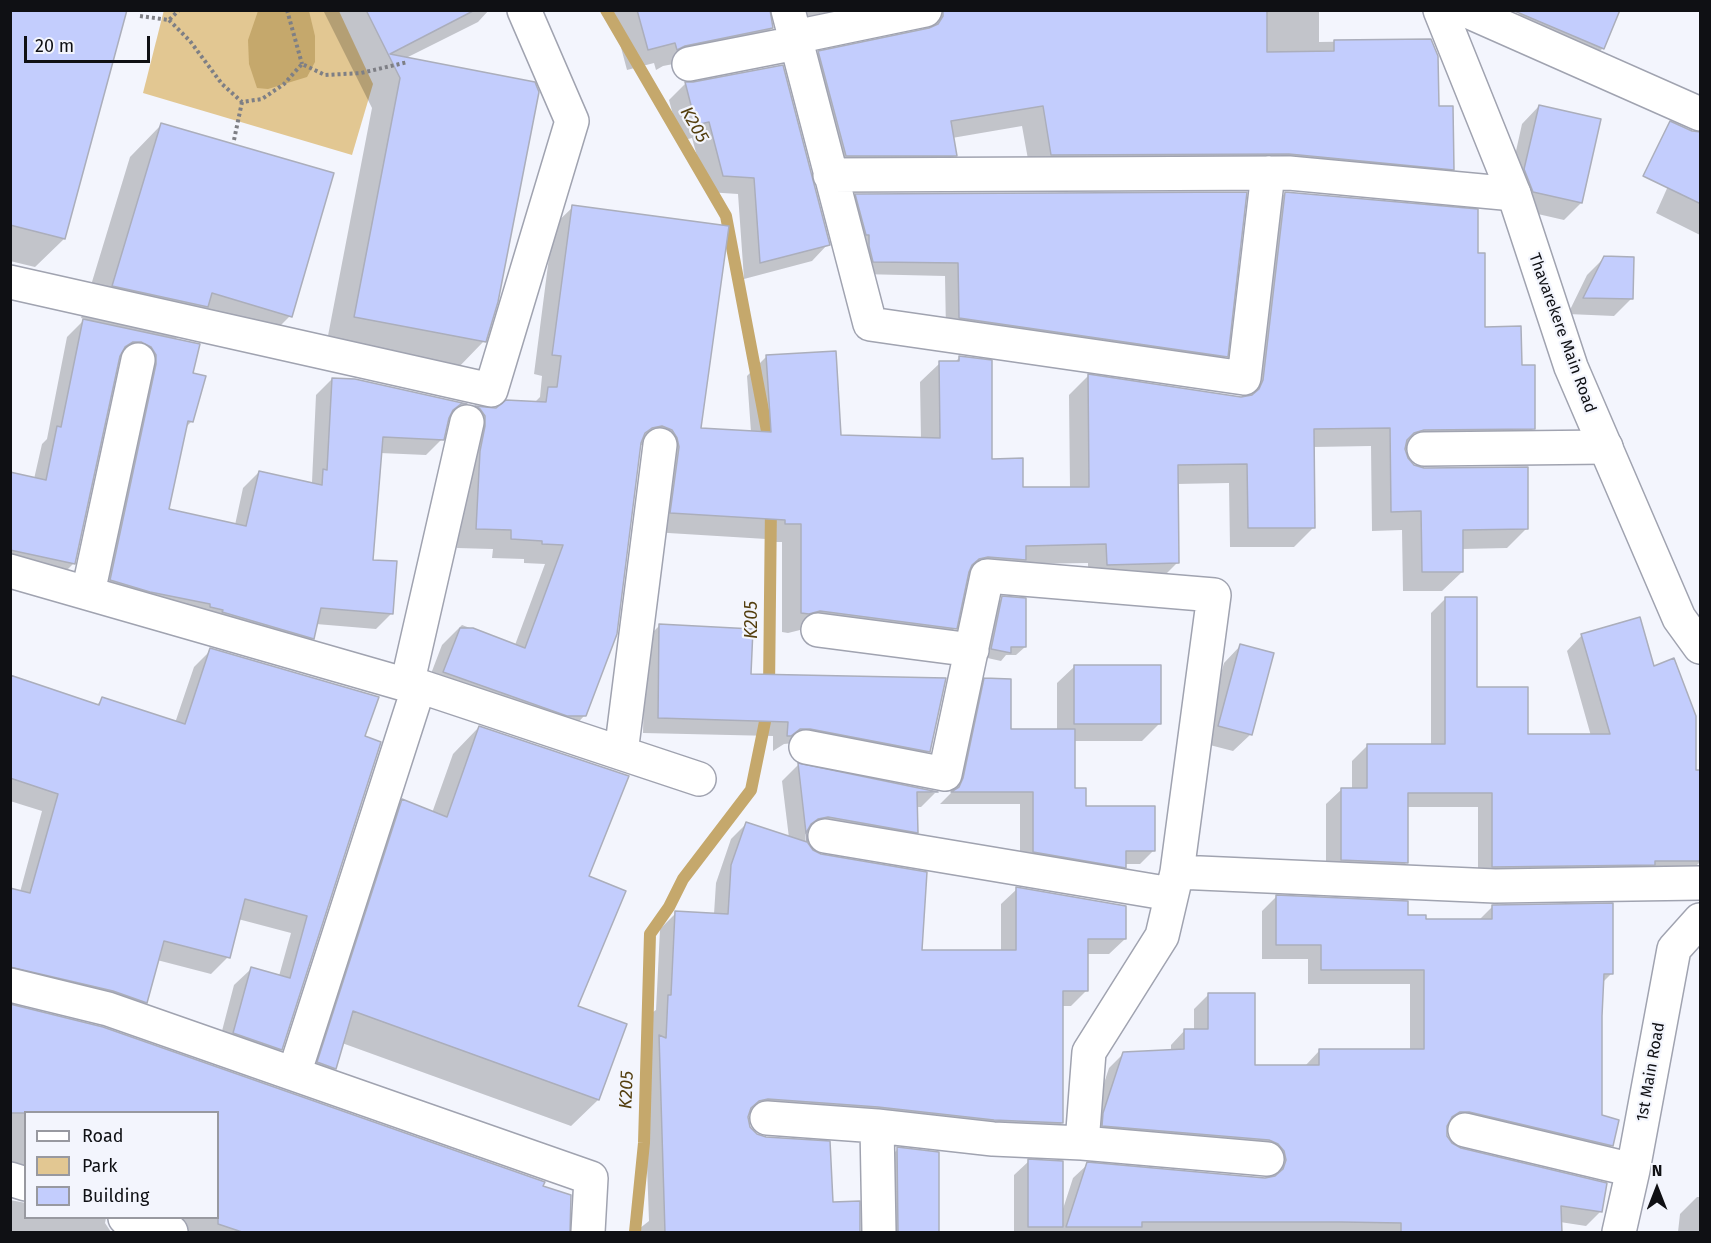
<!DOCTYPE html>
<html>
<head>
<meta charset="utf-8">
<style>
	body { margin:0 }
	#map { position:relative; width:1711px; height:1243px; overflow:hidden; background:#f3f5fd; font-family:"Fira Sans",sans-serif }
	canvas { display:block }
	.frame { position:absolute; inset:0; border:12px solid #0f1014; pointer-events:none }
	.legend { position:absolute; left:24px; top:1111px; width:195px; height:108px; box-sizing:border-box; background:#f3f5fd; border:2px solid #9899a0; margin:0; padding:8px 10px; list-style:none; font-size:18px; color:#0f1014 }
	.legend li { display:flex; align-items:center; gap:12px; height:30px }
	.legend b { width:30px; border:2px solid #9899a0 }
	.north { position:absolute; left:1627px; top:1159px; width:60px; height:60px; -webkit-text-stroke:4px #f3f5fd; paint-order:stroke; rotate:0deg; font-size:16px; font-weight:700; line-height:24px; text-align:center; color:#0f1014 }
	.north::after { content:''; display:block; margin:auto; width:21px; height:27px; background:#0f1014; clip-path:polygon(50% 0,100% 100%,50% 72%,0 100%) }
	.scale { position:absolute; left:24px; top:36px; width:126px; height:27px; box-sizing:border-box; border:3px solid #0f1014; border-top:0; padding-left:8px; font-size:18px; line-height:21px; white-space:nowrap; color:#0f1014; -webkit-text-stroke:4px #f3f5fd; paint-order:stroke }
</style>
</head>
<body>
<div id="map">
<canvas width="1711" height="1243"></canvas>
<div class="frame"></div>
<ul class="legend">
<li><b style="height:8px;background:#fff"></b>Road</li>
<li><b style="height:16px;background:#e2c792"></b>Park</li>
<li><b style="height:16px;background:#c3cdfd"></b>Building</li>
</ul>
<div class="north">N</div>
<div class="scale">20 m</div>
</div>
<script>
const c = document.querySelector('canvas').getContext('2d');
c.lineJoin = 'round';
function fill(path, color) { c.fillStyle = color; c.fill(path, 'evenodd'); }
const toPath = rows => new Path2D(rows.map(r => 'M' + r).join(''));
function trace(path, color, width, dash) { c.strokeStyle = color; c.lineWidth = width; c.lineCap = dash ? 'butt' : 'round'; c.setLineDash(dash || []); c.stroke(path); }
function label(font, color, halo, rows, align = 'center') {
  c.font = font + ' "Fira Sans",sans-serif'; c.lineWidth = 4.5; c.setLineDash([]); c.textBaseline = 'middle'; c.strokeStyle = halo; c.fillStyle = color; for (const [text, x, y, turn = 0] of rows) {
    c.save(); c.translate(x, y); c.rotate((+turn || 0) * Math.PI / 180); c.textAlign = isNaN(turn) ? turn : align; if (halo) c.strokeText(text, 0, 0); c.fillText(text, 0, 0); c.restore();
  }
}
const green = toPath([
	[164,10,339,11,373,84,352,155,143,93]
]);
const water = toPath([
	[258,11,309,11,315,36,315,62,307,77,268,89,257,88,249,64,248,40]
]);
const shadow = toPath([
	[10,10,64,239,35,267,10,261],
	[323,10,489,10,478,22,406,58,484,341,456,370,326,346,372,108],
	[611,10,1319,10,1319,42,1430,40,1437,108,1452,169,1431,190,1031,176,1022,126,952,138,955,155,934,176,825,177,798,74,819,53,923,31,923,27,788,35,780,17,768,12,772,28,751,49,663,66,656,70,654,63,627,70],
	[1521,10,1603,48,1586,65,1512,35],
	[686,83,828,244,812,261,744,279,738,194,707,192,692,138,680,141,669,100],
	[1539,106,1581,203,1564,220,1516,209,1508,187,1522,124],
	[1700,115,1700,235,1656,213,1682,155,1699,134,1696,125],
	[162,124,290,316,258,348,187,327,174,340,192,374,192,421,185,428,167,510,235,525,243,488,259,472,311,484,312,482,316,395,332,379,355,380,464,405,449,419,447,419,442,439,426,455,380,453,372,561,392,613,376,629,316,624,313,638,297,654,95,596,125,357,118,357,74,563,58,579,10,569,10,474,34,479,42,444,47,439,67,337,85,319,81,318,130,157],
	[1285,193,1477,255,1483,328,1521,367,1534,428,1514,448,1404,449,1406,459,1414,466,1526,529,1507,548,1461,549,1462,572,1442,591,1403,591,1402,530,1372,531,1371,446,1313,447,1314,527,1294,547,1230,547,1229,483,1177,484,1177,563,1158,582,1088,583,1088,563,1021,564,1005,579,968,576,955,628,936,648,800,630,788,633,782,632,782,542,766,542,766,539,652,532,651,449,642,445,640,445,585,715,566,735,424,692,442,645,462,625,515,645,545,564,524,563,524,559,492,558,493,549,457,548,461,471,457,426,475,407,496,410,534,403,540,397,542,376,534,374,553,226,573,207,700,429,751,432,747,376,767,356,840,437,921,439,920,382,940,363,955,362,960,357,991,460,1022,489,1070,489,1069,395,1088,376,1244,398,1266,213],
	[856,195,1226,356,1213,369,946,331,945,276,860,274,843,208],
	[1605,257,1631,299,1614,316,1568,314,1587,275],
	[1002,598,1025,647,1016,655,1006,655,1001,661,983,657,994,606],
	[1446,598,1476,688,1526,736,1591,736,1567,651,1582,635,1653,668,1694,771,1700,771,1700,862,1686,876,1478,882,1478,807,1406,807,1406,863,1391,878,1326,875,1326,804,1342,789,1352,789,1352,761,1368,745,1431,745,1431,613],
	[660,625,750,675,929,751,914,766,794,743,784,744,773,751,773,736,643,733,645,640],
	[1241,645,1251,734,1233,751,1202,743,1224,663],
	[211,650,363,737,281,1049,264,1066,217,1050,234,985,251,969,279,976,291,933,238,919,228,957,211,974,157,960,145,1002,129,1019,10,986,10,889,20,892,42,811,10,801,10,677,96,706,102,699,175,723,194,667],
	[1075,666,1159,724,1142,741,1073,741,1073,790,1085,807,1154,850,1140,864,1125,864,1125,867,1112,880,1020,865,1020,804,940,804,951,793,972,693,985,680,1009,730,1057,730,1057,683],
	[479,727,587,877,576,1007,598,1100,571,1126,342,1043,335,1068,308,1095,292,1089,376,827,403,800,432,813,453,754],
	[798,765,935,793,921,807,916,807,916,832,900,848,811,833,805,834,806,844,812,851,921,952,1001,952,1001,904,1017,889,1125,939,1109,954,1087,954,1087,990,1071,1006,1062,1006,1062,1123,1046,1139,747,1115,745,1232,635,1232,649,1221,643,1053,651,1045,653,1012,656,1010,660,929,676,913,714,914,716,883,731,839,747,823,789,838,782,781],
	[1276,897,1424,920,1479,920,1493,906,1612,973,1602,983,1601,1116,1612,1145,1597,1160,1454,1126,1445,1126,1446,1136,1451,1144,1601,1211,1586,1226,1560,1222,1561,1232,1014,1232,1014,1175,1029,1161,1062,1212,1073,1178,1088,1164,1265,1179,1272,1177,1270,1166,1089,1129,1109,1068,1124,1053,1171,1051,1171,1045,1185,1030,1194,1030,1194,1009,1208,995,1254,1066,1305,1066,1320,1050,1410,1050,1410,984,1308,984,1308,959,1262,959,1262,911],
	[10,1006,541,1187,568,1232,163,1232,117,1218,218,1218,218,1112,26,1112,26,1192,10,1182],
	[898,1149,938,1232,881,1232,881,1166],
	[1697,1197,1700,1197,1700,1232,1678,1232,1680,1214],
	[10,1200,26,1203,26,1218,106,1218,105,1223,111,1232,10,1232]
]);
const stream = toPath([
	[606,10,726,216,770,447],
	[769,690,771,504],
	[635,1232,644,1143,650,934,669,907,683,879,751,790,768,707]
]);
const building = toPath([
	[10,10,127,10,65,239,10,225,10,10],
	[366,10,475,10,390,54,535,82,539,92,498,302,486,342,354,317,400,78,366,10],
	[637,10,770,10,773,28,685,46,677,50,675,43,648,50,637,10],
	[943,10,1267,10,1267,52,1334,51,1334,40,1431,39,1438,56,1439,106,1453,106,1454,170,1289,154,1051,155,1043,106,951,121,957,156,846,156,818,51,929,28,938,24,943,16,943,10],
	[1512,10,1620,10,1604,49,1512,10],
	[783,65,830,245,760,263,754,178,723,176,709,122,696,125,685,82,693,82,783,65],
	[1539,105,1601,119,1582,203,1533,192,1524,169,1539,105],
	[1670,121,1692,131,1701,132,1701,204,1643,176,1670,121],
	[161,123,334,173,292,317,212,293,208,307,112,286,161,123],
	[1247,192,1228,357,959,318,958,263,873,262,869,246,869,235,866,235,855,194,1247,192],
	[1285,192,1478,209,1478,253,1485,253,1485,327,1521,326,1522,365,1535,365,1535,429,1424,430,1414,433,1407,440,1405,449,1408,458,1414,465,1424,468,1528,467,1528,529,1463,530,1463,572,1422,572,1421,511,1391,512,1390,428,1314,429,1315,528,1248,528,1247,464,1178,465,1179,563,1107,565,1106,544,1026,546,1026,560,988,557,979,559,972,565,969,572,957,629,820,611,809,614,801,613,801,524,785,524,785,520,670,513,679,447,677,438,672,430,662,426,652,428,645,433,641,443,617,634,586,716,567,716,443,672,460,628,473,628,525,648,563,545,542,544,542,541,511,539,511,530,476,529,480,451,485,426,485,416,480,409,475,406,496,408,506,400,546,402,548,387,557,387,561,356,552,355,572,205,729,226,701,428,771,432,766,355,836,351,841,435,940,438,939,361,959,361,959,356,992,360,992,459,1023,458,1023,487,1089,487,1088,374,1241,397,1252,395,1259,389,1263,380,1285,192],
	[1604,256,1634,257,1633,299,1583,298,1604,256],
	[83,319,200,344,193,373,206,376,193,422,188,421,169,509,246,526,259,471,322,485,323,469,327,470,332,378,355,379,467,404,461,404,453,410,449,418,444,440,383,437,373,560,397,561,393,614,321,608,314,639,222,612,223,610,210,607,210,604,150,592,110,580,156,364,156,355,151,347,141,342,133,342,125,347,120,356,75,564,10,550,10,472,46,480,57,426,61,427,83,319],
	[1002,596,1026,598,1026,647,1011,647,1011,653,991,649,1002,596],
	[1445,597,1477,597,1477,687,1528,687,1528,734,1610,734,1581,634,1640,617,1654,666,1674,658,1696,716,1696,770,1701,770,1701,861,1655,861,1655,865,1492,867,1492,793,1408,793,1408,863,1341,860,1341,788,1367,788,1367,744,1445,744,1445,597],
	[659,624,753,629,751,674,946,678,930,752,810,729,800,729,791,736,787,736,788,722,658,718,659,624],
	[1240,644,1274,653,1252,735,1218,726,1240,644],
	[210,648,379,697,365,736,381,742,282,1050,233,1033,251,967,290,978,307,916,245,899,230,958,164,941,147,1003,113,991,10,967,10,888,30,893,58,794,10,778,10,675,99,705,102,697,185,724,210,648],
	[1074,665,1161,665,1161,724,1074,724,1074,665],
	[984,678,1011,679,1011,729,1075,729,1075,788,1086,788,1086,806,1155,806,1155,851,1126,851,1126,868,1033,852,1033,792,951,792,959,787,963,778,984,678],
	[479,726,629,776,589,876,626,891,578,1006,627,1024,599,1100,353,1011,336,1069,317,1062,402,799,447,817,479,726],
	[798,763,938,792,917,792,918,833,828,817,818,819,811,824,806,833,808,843,813,850,821,854,927,872,922,950,1016,950,1016,887,1126,906,1126,939,1088,939,1088,991,1063,991,1063,1123,994,1120,878,1107,768,1099,759,1101,751,1108,748,1117,750,1127,757,1134,766,1137,830,1141,833,1202,860,1201,860,1233,665,1233,659,1035,666,1038,668,995,671,995,675,911,728,914,731,865,746,822,807,842,798,763],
	[1276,895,1408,901,1408,915,1426,915,1426,919,1492,919,1492,905,1613,903,1613,974,1604,974,1602,1016,1602,1115,1619,1120,1613,1146,1469,1112,1460,1112,1452,1117,1447,1126,1447,1136,1452,1143,1461,1148,1607,1183,1602,1212,1561,1206,1562,1233,1401,1233,1401,1223,1342,1222,1142,1222,1142,1227,1066,1227,1087,1162,1265,1178,1275,1176,1283,1169,1286,1160,1284,1151,1278,1144,1269,1140,1102,1126,1103,1113,1123,1052,1184,1049,1184,1029,1208,1029,1208,993,1255,993,1255,1065,1319,1065,1319,1049,1424,1049,1424,970,1321,970,1321,945,1276,945,1276,895],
	[10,1004,103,1027,545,1182,543,1186,571,1195,570,1233,245,1233,218,1224,218,1113,10,1113,10,1004],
	[897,1147,939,1152,939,1233,898,1233,897,1147],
	[1028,1159,1063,1161,1063,1227,1028,1227,1028,1159]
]);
const path = toPath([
	[287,10,302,64],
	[140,16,169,20,179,10],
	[169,20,190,41,222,84,242,102,262,99,284,84,302,64,325,75,361,73,408,62],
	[234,140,242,102]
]);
const minor = toPath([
	[788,10,870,324,1244,378,1268,173],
	[1465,10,1700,114],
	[795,37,925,10],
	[689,64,796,43],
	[830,175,1289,173,1514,194],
	[10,282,491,390,572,121,524,10],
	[1424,449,1606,447],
	[10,571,407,685,419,686],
	[88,593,138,360],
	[818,630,972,650],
	[407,685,467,422],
	[806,747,945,774,987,576,1214,595,1177,872,1162,936,1089,1052,1082,1143],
	[621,753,660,445],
	[825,836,1171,894],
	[1177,872,1495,886,1700,883],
	[10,985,108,1009,591,1178,588,1232],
	[294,1074,419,686,699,779],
	[767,1118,877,1126],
	[1465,1130,1633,1170],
	[10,1179,26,1184],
	[125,1218,171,1232],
	[879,1232,877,1126,993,1139,1082,1143,1267,1159],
	[1619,1232,1633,1170,1674,949,1700,920]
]);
const secondary = toPath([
	[1440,10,1514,194,1571,367,1679,618,1700,647]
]);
const streetNames = [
	["Thavarekere Main Road",1562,333,70],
	["1st Main Road",1651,1072,-80]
];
const waterNames = [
	["K205",694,125,60],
	["K205",752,620,-90],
	["K205",627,1090,-88]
];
fill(green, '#e2c792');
fill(water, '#c5a86c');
fill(shadow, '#0003');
trace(stream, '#c5a86c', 12);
fill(building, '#c3cdfd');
trace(building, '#abaebb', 1.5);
trace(minor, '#a0a3b0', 36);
trace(secondary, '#a0a3b0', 36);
trace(path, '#7e7f85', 4, [3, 3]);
trace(minor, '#fff', 33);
trace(secondary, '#fff', 33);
label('16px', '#0f1014', '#f3f5fd', streetNames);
label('italic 18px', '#533e0e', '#f3f5fd', waterNames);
</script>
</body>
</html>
